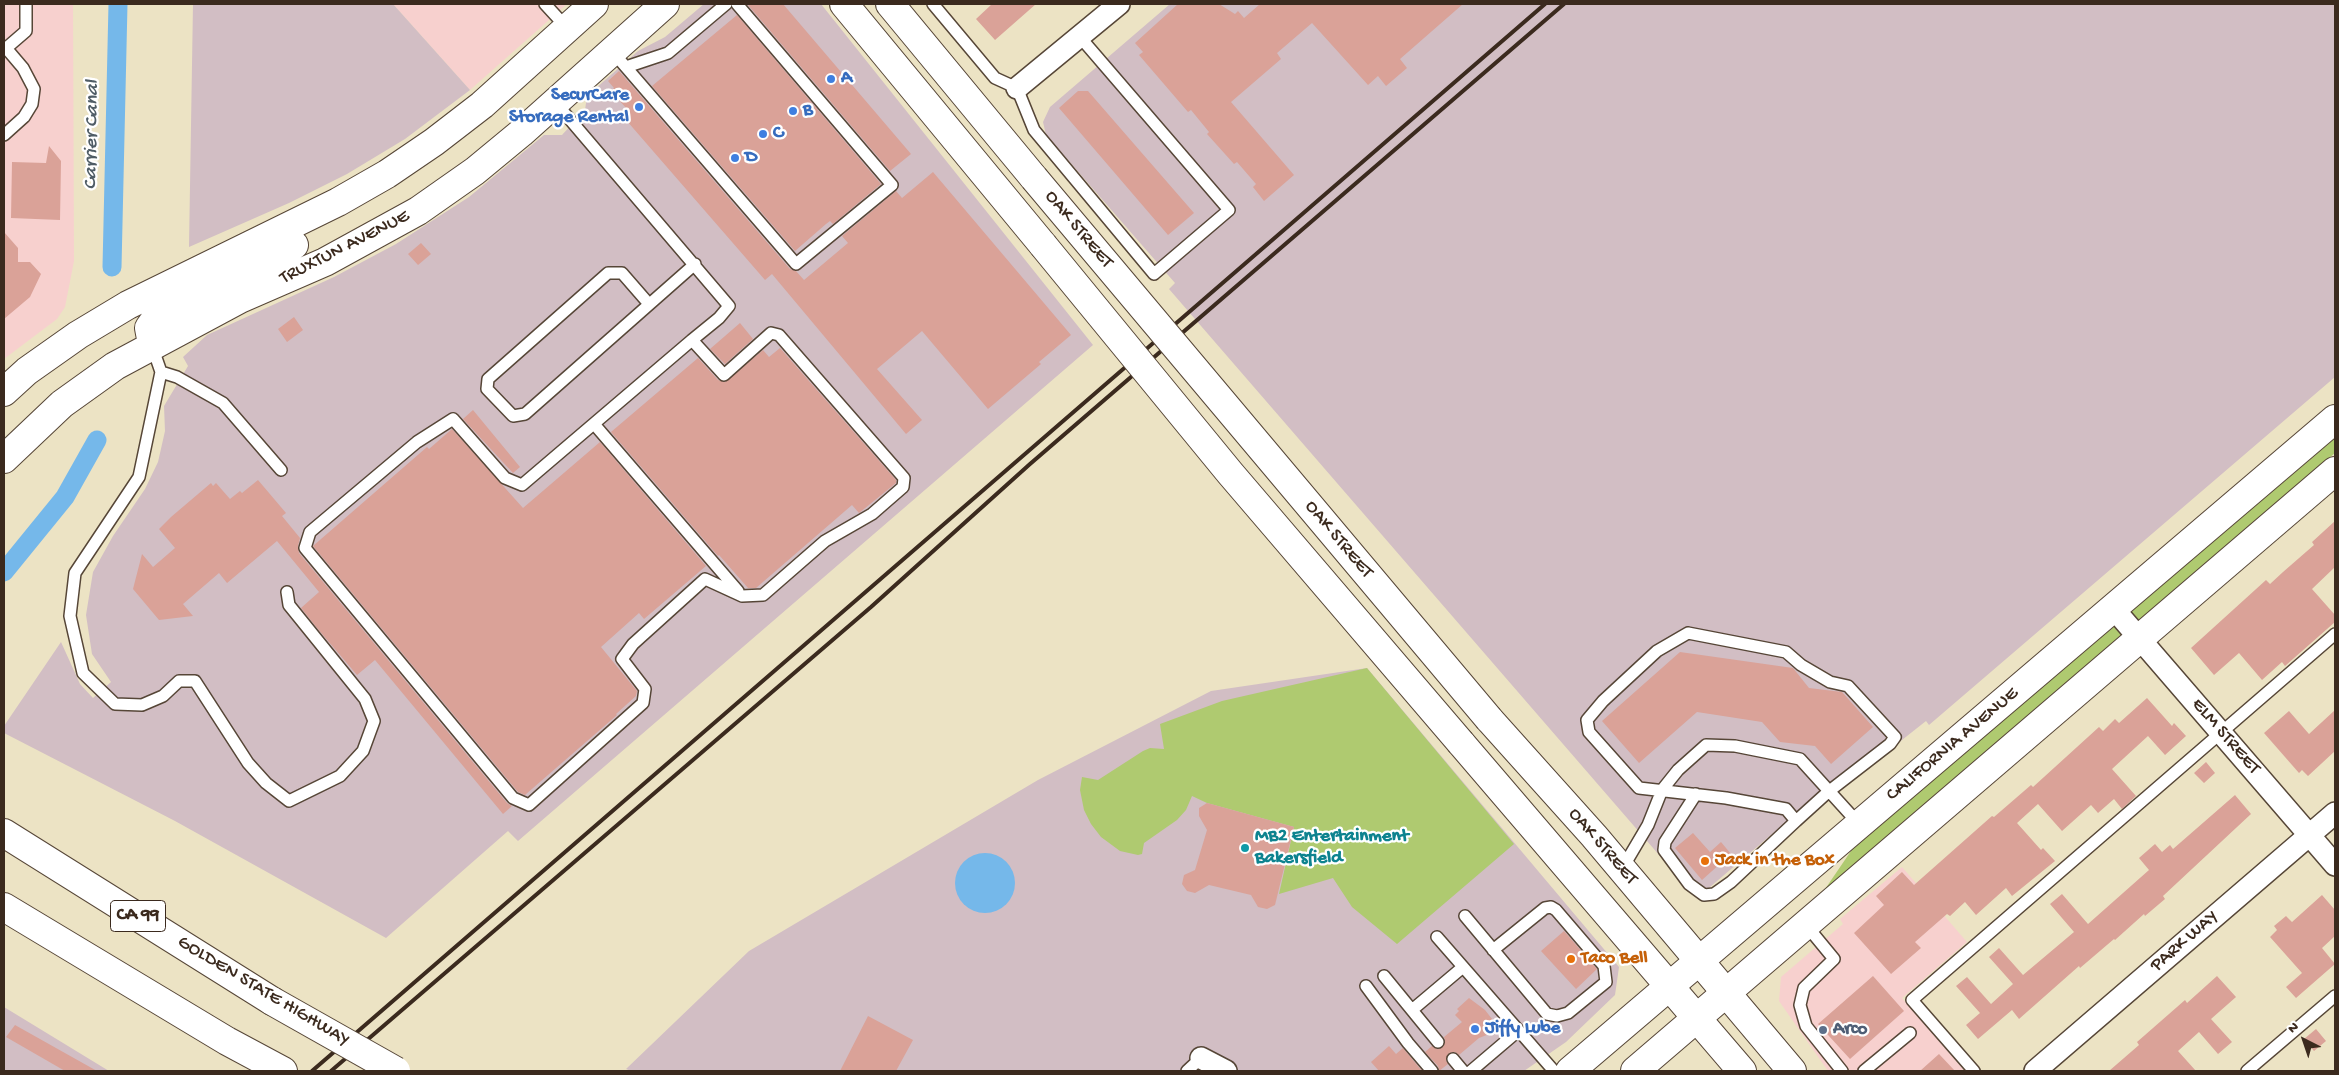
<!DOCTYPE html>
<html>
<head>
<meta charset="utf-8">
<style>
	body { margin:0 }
	#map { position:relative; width:2339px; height:1075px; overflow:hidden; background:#ece3c4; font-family:"Gochi Hand",sans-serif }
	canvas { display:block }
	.frame { position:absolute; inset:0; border:5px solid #3b2a1e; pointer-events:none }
	.north { position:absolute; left:2279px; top:1015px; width:50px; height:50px; -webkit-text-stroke:4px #fff; paint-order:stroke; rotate:319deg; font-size:14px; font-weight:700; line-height:20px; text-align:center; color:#3b2a1e }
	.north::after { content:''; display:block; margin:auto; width:18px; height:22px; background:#3b2a1e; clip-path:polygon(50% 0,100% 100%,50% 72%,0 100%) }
</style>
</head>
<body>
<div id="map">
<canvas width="2339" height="1075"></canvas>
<div class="frame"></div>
<div class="north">N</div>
</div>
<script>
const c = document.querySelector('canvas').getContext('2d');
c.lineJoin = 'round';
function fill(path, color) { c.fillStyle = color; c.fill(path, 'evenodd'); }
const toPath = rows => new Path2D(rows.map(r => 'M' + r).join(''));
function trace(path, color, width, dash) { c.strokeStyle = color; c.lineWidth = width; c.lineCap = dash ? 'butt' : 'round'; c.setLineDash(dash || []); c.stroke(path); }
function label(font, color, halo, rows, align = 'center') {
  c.font = font + ' "Gochi Hand",sans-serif'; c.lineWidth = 4.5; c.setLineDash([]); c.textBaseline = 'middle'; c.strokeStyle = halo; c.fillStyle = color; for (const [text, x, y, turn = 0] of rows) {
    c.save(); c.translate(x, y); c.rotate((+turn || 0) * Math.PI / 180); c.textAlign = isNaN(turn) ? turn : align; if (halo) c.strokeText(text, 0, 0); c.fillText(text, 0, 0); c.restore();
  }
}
const built = toPath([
	[4,4,73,4,74,261,65,307,57,319,4,359],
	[393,4,567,4,470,90],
	[1902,867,1967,942,1902,998,1965,1071,1828,1071,1779,1001,1781,977,1843,924,1840,919]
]);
const industrial = toPath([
	[193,4,393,4,470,90,405,139,347,174,289,203,189,247],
	[704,4,821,4,1093,345,518,841,508,831,386,938,175,821,4,733,4,726,61,642,80,684,93,698,111,682,92,654,86,615,93,572,113,536,145,489,158,462,165,431,164,406,188,366,183,357,207,335,334,277,396,244,469,197,544,135,562,135,585,110,587,96,638,51,665,37],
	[1170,4,2335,4,2335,377,1929,725,1926,721,1830,797,1778,829,1703,893,1692,893,1169,289,1175,283,1046,135,1043,122,1050,107],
	[1367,668,1619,967,1615,995,1566,1042,1524,1071,631,1071,626,1069,749,951,1038,780,1211,691],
	[4,1007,109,1071,4,1071]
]);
const green = toPath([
	[2335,438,2335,453,1819,898,1853,848],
	[1367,668,1514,844,1397,944,1352,907,1333,878,1279,894,1294,827,1207,803,1192,796,1186,810,1177,820,1144,843,1142,854,1138,855,1120,851,1101,837,1091,824,1084,810,1080,790,1082,777,1098,780,1143,751,1150,748,1164,749,1160,724,1222,701]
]);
const water = toPath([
	'955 883a30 30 0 1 1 60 0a30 30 0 1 1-60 0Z'
]);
const canal = toPath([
	[112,267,118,4],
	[4,572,65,497,97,440]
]);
const building = toPath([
	[750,4,783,4,911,154,890,171,748,5],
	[992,4,1036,4,995,40,976,19],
	[1178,4,1219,4,1235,14,1238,11,1244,18,1260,4,1463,4,1400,59,1407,68,1386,86,1378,76,1368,85,1312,23,1277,53,1281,59,1231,102,1294,175,1264,201,1253,187,1256,184,1237,162,1234,164,1207,134,1209,132,1191,110,1188,112,1139,55,1143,52,1135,43],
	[737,15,881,184,833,224,830,221,826,224,795,251,652,86],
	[619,71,790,269,796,271,804,280,848,243,842,236,896,191,902,198,933,172,1071,335,1039,362,1041,364,988,409,922,331,877,369,922,420,906,434,772,274,765,280,620,113,626,108,611,91,614,88,608,81],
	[1078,91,1088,91,1194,213,1168,235,1059,108],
	[49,146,61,161,60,220,11,218,12,162,46,163],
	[4,232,18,248,18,262,30,262,41,274,30,297,4,319],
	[421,243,431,254,418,265,408,254],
	[294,317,303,330,287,342,278,329],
	[740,323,753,339,725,364,710,349],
	[780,348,896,480,896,483,859,513,852,505,756,588,748,588,719,555,718,556,611,432,698,358,718,380,725,382,763,350,769,357],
	[473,410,520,467,513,473,463,419],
	[452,429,523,508,600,442,706,566,644,619,639,613,601,647,637,691,636,696,616,714,617,715,525,795,518,792,313,546,427,447,429,449],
	[258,480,286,513,282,516,300,538,298,546,299,553,507,803,512,806,503,814,375,660,357,675,317,628,301,608,319,592,277,541,227,583,219,573,183,604,193,616,159,620,133,589,142,554,153,567,175,548,159,529,171,517,211,483,213,486,216,483,230,499,240,491,242,493],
	[2335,521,2335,567,2312,589,2335,615,2335,622,2285,666,2282,662,2262,680,2239,653,2214,675,2191,648,2266,580,2270,584,2283,572,2314,545,2312,542],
	[1680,652,1793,668,1809,688,1842,692,1873,727,1831,764,1815,746,1780,742,1762,722,1697,712,1639,763,1602,721],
	[2147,698,2172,726,2174,723,2186,736,2165,755,2148,736,2112,769,2136,796,2122,809,2114,799,2098,813,2091,805,2062,831,2038,804,2017,823,2041,850,2043,848,2055,861,2012,896,2006,888,1976,915,1965,902,1950,916,1947,914,1915,942,1921,948,1891,974,1854,933,1884,905,1876,896,1902,872,1914,885,1992,816,1994,817,2031,785,2033,787,2099,727,2103,731,2115,719,2119,723],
	[2335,710,2335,751,2308,776,2302,770,2299,773,2264,733,2289,711,2309,734],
	[2206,762,2215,773,2204,783,2194,773],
	[2235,795,2251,814,2163,896,2165,899,2145,916,2144,914,2115,940,2114,939,2080,968,2079,966,2019,1019,2012,1010,1978,1039,1966,1025,1980,1013,1956,986,1967,977,1991,1004,2013,984,1989,957,1999,948,2023,975,2074,932,2050,904,2062,894,2088,924,2149,870,2139,858,2155,844,2162,852,2170,845,2173,849],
	[1207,803,1294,827,1275,905,1267,909,1258,907,1251,895,1209,885,1195,893,1187,891,1182,884,1184,875,1195,870,1207,830,1199,816,1199,808],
	[1693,833,1710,852,1721,842,1731,854,1702,880,1675,848],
	[2322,895,2335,910,2335,936,2322,948,2335,964,2296,998,2286,987,2302,973,2270,937,2277,930,2274,926,2286,916,2292,922],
	[1564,931,1597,969,1576,989,1541,951],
	[1873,976,1904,1011,1850,1059,1818,1024],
	[2217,976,2236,997,2211,1019,2232,1042,2218,1054,2199,1032,2178,1051,2196,1071,2109,1071,2139,1045,2137,1042,2185,1000,2187,1003],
	[1469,998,1485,1010,1496,1024,1497,1031,1479,1038,1459,1055,1455,1052,1449,1053,1446,1060,1448,1064,1439,1071,1438,1066,1425,1052,1432,1046,1439,1049,1443,1047,1445,1041,1444,1037,1462,1022,1455,1015,1459,1011,1457,1009],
	[868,1016,913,1040,896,1071,840,1071],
	[15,1025,97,1071,65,1071,6,1037],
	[2316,1029,2326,1041,2314,1051,2304,1039],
	[1389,1046,1396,1054,1403,1048,1422,1071,1379,1071,1371,1062],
	[1939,1054,1955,1071,1920,1071]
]);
const service = toPath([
	[545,4,567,28],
	[933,4,995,78,1017,88,1034,130,1154,274,1229,210,1080,37],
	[4,50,26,31,26,4],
	[612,51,796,264,892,185,737,4],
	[626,67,668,53,726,4],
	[555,102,729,306,719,318,692,340,522,485,505,478,453,419,417,442,310,532,305,548,513,798,529,805,643,703,645,689,622,659,633,644,705,579,742,596,763,595,825,541,872,514,903,487,904,478,779,335,771,333,724,375,692,340],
	[4,135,24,117,32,104,34,89,23,68,6,48],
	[649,304,622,273,608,273,488,379,487,389,513,416,525,414,695,264],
	[152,346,161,372,139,477,75,573,70,616,83,673,115,704,142,705,163,696,179,681,195,681,248,763,266,783,289,801,340,776,363,751,374,721,365,699,289,605,287,592],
	[161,372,177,377,223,403,281,470],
	[594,424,738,591],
	[1688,633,1786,652,1801,665,1830,682,1848,686,1895,737,1890,744,1828,792,1796,821,1786,809,1726,798,1639,788,1589,732,1587,720,1603,701,1657,651,1688,633],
	[1696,794,1665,842,1664,850,1689,884,1704,895,1714,894,1731,882,1796,821],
	[1622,869,1648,825,1662,790,1678,770,1706,745,1735,746,1800,759,1859,824],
	[1465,916,1547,1014,1557,1016,1568,1013,1606,982,1604,966,1556,910,1551,907,1545,908,1493,950],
	[1806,925,1834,959,1804,988,1800,1005,1806,1026,1842,1071],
	[1437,937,1554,1071],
	[1384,976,1438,1042],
	[1366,986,1408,1043,1432,1071],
	[1412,1010,1463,967],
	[1453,1059,1463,1071],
	[1187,1071,1201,1058],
	[1471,1071,1518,1031],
	[1864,1071,1910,1033],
	[1974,1071,1912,1000,2335,634],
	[2247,1071,2335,996]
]);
const minor = toPath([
	[1017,88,1119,4],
	[2114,609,2335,865],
	[1201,1058,1226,1071],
	[2035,1071,2335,813]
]);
const secondary = toPath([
	[844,4,1043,245],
	[890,4,1034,178],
	[152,344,149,328,159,314,212,284,294,245],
	[4,392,27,371,78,335,128,305,338,202,387,174,434,142,482,105,594,4],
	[4,459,62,404,115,366,240,299,325,262,418,211,475,171,521,133,665,4],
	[1489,719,1594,836,1792,1071],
	[1461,743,1742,1071]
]);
const primary = toPath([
	[1570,1071,2335,419],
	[1635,1071,2335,471]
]);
const motorway = toPath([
	[4,833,272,1001],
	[4,907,227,1041,283,1071]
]);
const rail = toPath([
	[312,1071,1545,4],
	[331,1071,871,607,1030,464,1564,4]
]);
const secondaryBridge = toPath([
	[1034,178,1489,719],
	[1043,245,1230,473,1461,743]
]);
const motorwayBridge = toPath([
	[272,1001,396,1071]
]);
const markers = [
	[831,79,5,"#3f7fe0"],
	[639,107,5,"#3f7fe0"],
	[793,111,5,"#3f7fe0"],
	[763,134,5,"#3f7fe0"],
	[735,158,5,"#3f7fe0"],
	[1245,848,5,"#0f9aa8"],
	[1705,861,5,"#e8710a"],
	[1571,959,5,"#e8710a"],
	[1475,1029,5,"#3f7fe0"],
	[1823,1030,5,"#5c6f8a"]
];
const shields = [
	[138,916,55]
];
const shieldNames = [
	["CA 99",138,916]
];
const shopNames = [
	["A",841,79],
	["SecurCare",629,96,"right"],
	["Storage Rental",629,118,"right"],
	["B",803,111],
	["C",773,134],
	["D",745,158],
	["Jiffy Lube",1485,1029]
];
const streetNames = [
	["OAK STREET",1078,230,50],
	["TRUXTUN AVENUE",345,248,-27],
	["OAK STREET",1338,540,50],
	["ELM STREET",2225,737,49],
	["CALIFORNIA AVENUE",1953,745,-40],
	["OAK STREET",1602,847,49],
	["PARK WAY",2185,942,-41],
	["GOLDEN STATE HIGHWAY",263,992,31]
];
const cultureNames = [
	["MB2 Entertainment",1255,837],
	["Bakersfield",1255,859]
];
const foodNames = [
	["Jack in the Box",1715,861],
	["Taco Bell",1581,959]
];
const serviceNames = [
	["Arco",1833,1030]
];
const waterNames = [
	["Carrier Canal",93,135,-89]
];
fill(built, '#f7d0ce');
fill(industrial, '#d2bec4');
fill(green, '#afca70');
fill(water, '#75b8ea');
trace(canal, '#75b8ea', 19);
fill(building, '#daa298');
trace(service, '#564637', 14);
trace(minor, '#564637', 24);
trace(secondary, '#564637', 30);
trace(primary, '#564637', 30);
trace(motorway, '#564637', 30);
trace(service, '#fff', 11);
trace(minor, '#fff', 21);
trace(secondary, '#fff', 28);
trace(primary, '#fff', 28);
trace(motorway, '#fff', 28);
trace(rail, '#3b2a1e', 4);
trace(secondaryBridge, '#564637', 30, []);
trace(motorwayBridge, '#564637', 30, []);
trace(secondaryBridge, '#fff', 28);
trace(motorwayBridge, '#fff', 28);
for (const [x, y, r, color] of markers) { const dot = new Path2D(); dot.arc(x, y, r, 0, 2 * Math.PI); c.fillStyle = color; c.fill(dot); trace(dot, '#fff', 2); }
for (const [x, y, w] of shields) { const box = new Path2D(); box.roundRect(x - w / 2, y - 15.5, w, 31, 4); c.fillStyle = '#fff'; c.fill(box); trace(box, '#3b2a1e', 1); }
label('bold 18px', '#3b2a1e', null, shieldNames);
label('bold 19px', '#366cbe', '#fff', shopNames, 'left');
label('19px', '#3b2a1e', '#fff', streetNames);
label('bold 19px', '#0d838f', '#fff', cultureNames, 'left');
label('bold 19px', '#c56008', '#fff', foodNames, 'left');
label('bold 19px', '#4e5e75', '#fff', serviceNames, 'left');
label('italic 20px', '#4f5c65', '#fff', waterNames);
</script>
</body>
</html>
